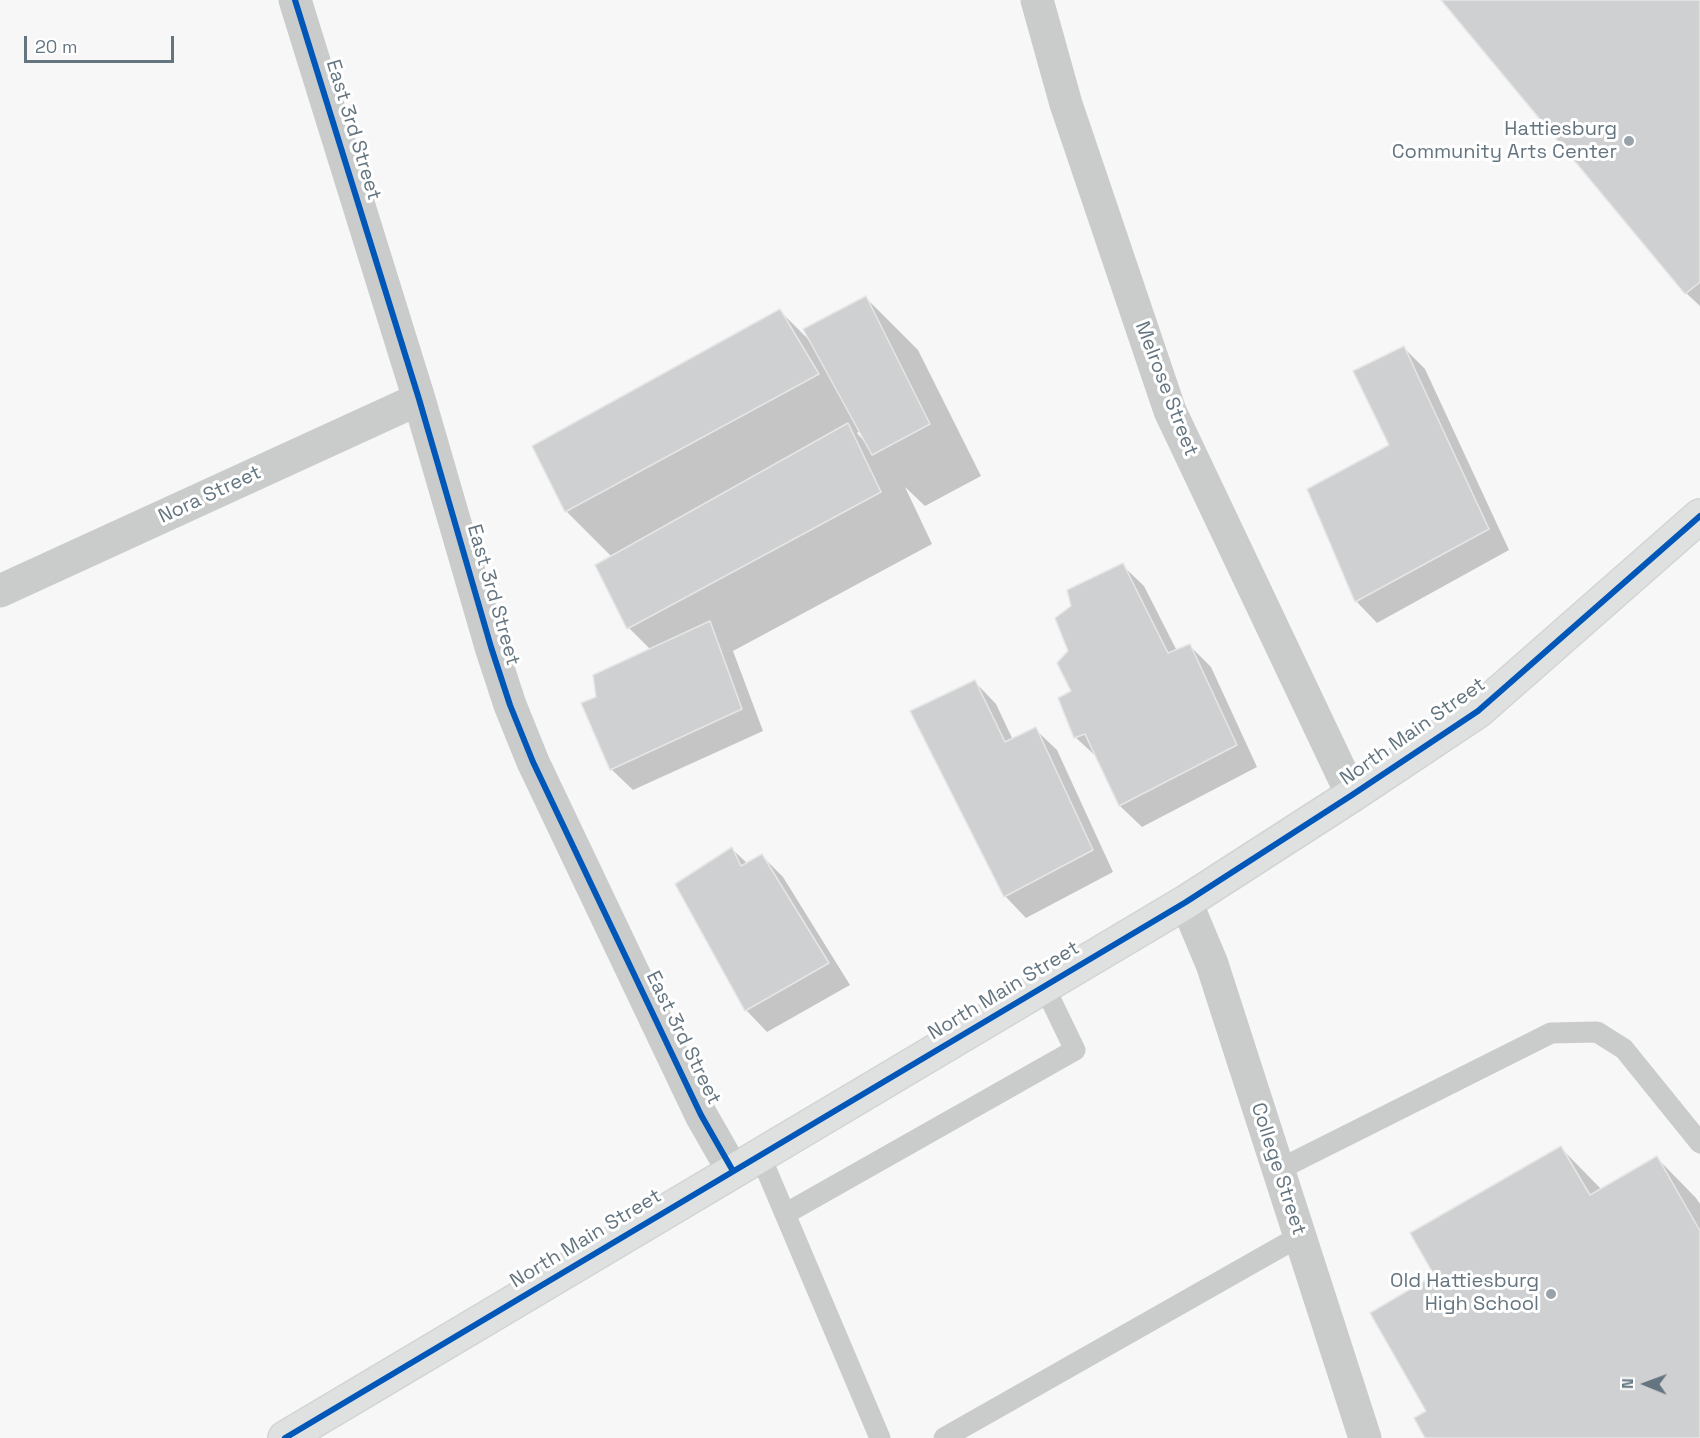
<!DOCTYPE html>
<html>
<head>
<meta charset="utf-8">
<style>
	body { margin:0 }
	#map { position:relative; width:1700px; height:1438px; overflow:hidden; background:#f7f7f7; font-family:"Space Grotesk",sans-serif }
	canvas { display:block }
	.north { position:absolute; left:1616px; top:1354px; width:60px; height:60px; -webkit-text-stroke:4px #fff; paint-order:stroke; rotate:271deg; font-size:16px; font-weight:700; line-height:24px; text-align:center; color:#647580 }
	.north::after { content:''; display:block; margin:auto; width:21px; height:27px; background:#647580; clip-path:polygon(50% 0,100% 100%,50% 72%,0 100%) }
	.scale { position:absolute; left:24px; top:36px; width:150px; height:27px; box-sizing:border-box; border:3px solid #647580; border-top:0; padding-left:8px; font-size:18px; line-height:21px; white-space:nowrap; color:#647580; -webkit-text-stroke:4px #fff; paint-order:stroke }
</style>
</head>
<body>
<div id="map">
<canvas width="1700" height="1438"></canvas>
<div class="north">N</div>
<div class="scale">20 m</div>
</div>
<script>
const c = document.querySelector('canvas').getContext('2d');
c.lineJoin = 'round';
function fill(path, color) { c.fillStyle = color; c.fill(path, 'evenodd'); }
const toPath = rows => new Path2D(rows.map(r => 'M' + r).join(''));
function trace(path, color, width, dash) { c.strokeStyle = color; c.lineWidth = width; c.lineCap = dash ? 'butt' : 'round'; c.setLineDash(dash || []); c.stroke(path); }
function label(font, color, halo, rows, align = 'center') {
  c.font = font + ' "Space Grotesk",sans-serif'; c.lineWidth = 6; c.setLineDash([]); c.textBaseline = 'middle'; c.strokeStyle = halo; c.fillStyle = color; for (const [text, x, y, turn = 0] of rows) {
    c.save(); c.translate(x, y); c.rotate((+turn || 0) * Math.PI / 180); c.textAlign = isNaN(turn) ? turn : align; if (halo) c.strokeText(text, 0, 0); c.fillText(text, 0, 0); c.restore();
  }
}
const shadow = toPath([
	[1443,0,1700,0,1700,306,1686,293],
	[866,298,918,350,981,476,925,506,905,487,932,544,733,651,763,731,633,790,611,769,651,650,629,628,612,557,566,511,780,311,811,342],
	[860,431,865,442,857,433],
	[1404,348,1425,369,1509,550,1377,623,1356,601,1391,446],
	[1122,565,1144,586,1177,651,1190,646,1211,667,1257,767,1142,827,1120,806,1098,758,1075,737,1069,652],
	[975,682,996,704,1013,740,1035,729,1057,750,1113,872,1026,918,1005,896],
	[732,849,748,864,762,856,783,877,850,985,767,1032,746,1010],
	[1561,1148,1602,1190,1657,1158,1696,1198,1700,1204,1700,1438,1427,1438,1436,1276]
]);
const building = toPath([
	[1441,0,1700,0,1700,282,1685,294,1441,0],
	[866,296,930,424,872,455,803,329,866,296],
	[780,309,819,374,565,512,532,446,780,309],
	[1404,346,1489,529,1355,602,1307,489,1389,445,1353,371,1404,346],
	[848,423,881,492,627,629,595,565,848,423],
	[1123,563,1168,653,1190,644,1237,745,1119,806,1085,734,1074,738,1058,698,1071,691,1057,663,1068,651,1055,618,1071,606,1067,590,1123,563],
	[710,621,742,709,610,770,581,703,596,697,593,675,710,621],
	[975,680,1005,742,1036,727,1093,850,1004,897,910,711,975,680],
	[732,847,741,866,762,854,829,963,745,1011,675,884,732,847],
	[1561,1146,1590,1195,1657,1156,1700,1231,1700,1438,1425,1438,1414,1418,1426,1411,1370,1313,1434,1275,1410,1233,1561,1146]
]);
const lane = toPath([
	[760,1155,880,1438],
	[1278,1170,1551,1033,1597,1032,1624,1049,1700,1143],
	[785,1214,1075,1050,1044,986],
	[944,1438,1300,1236]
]);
const street = toPath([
	[295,0,419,399,491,647,510,705,533,762,701,1115,733,1171],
	[1037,0,1066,104,1170,411,1352,795],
	[0,591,419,399],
	[1186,902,1212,964,1365,1438]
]);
const secondary = toPath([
	[285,1438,1186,902,1352,795,1478,711,1700,516]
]);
const cycleway = toPath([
	[295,0,419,399,491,647,510,705,533,762,701,1115,733,1171],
	[285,1438,1186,902,1352,795,1478,711,1700,516]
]);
const markers = [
	[1629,141,6,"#97a2aa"],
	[1551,1294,6,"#97a2aa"]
];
const streetNames = [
	["East 3rd Street",353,130,73],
	["Melrose Street",1166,389,69],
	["Nora Street",210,495,-25],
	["East 3rd Street",493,595,74],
	["North Main Street",1413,732,-35],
	["North Main Street",1004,991,-31],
	["East 3rd Street",683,1038,64],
	["College Street",1278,1169,72],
	["North Main Street",586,1239,-31]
];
const poiNames = [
	["Hattiesburg",1617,130],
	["Community Arts Center",1617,153],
	["Old Hattiesburg",1539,1282],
	["High School",1539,1305]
];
fill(shadow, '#0003');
fill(building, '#ced0d1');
trace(building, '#e6e6e6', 1.5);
trace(secondary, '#d3d4d5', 36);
trace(lane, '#cacccc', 21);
trace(street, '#cacccc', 33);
trace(secondary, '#dfe0e0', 33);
trace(cycleway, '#0057b8', 6);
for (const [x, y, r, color] of markers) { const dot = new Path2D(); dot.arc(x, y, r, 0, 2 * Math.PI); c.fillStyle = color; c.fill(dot); trace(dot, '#fff', 2); }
label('20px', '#647580', '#fff', streetNames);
label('20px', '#647580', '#fff', poiNames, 'right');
</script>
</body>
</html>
